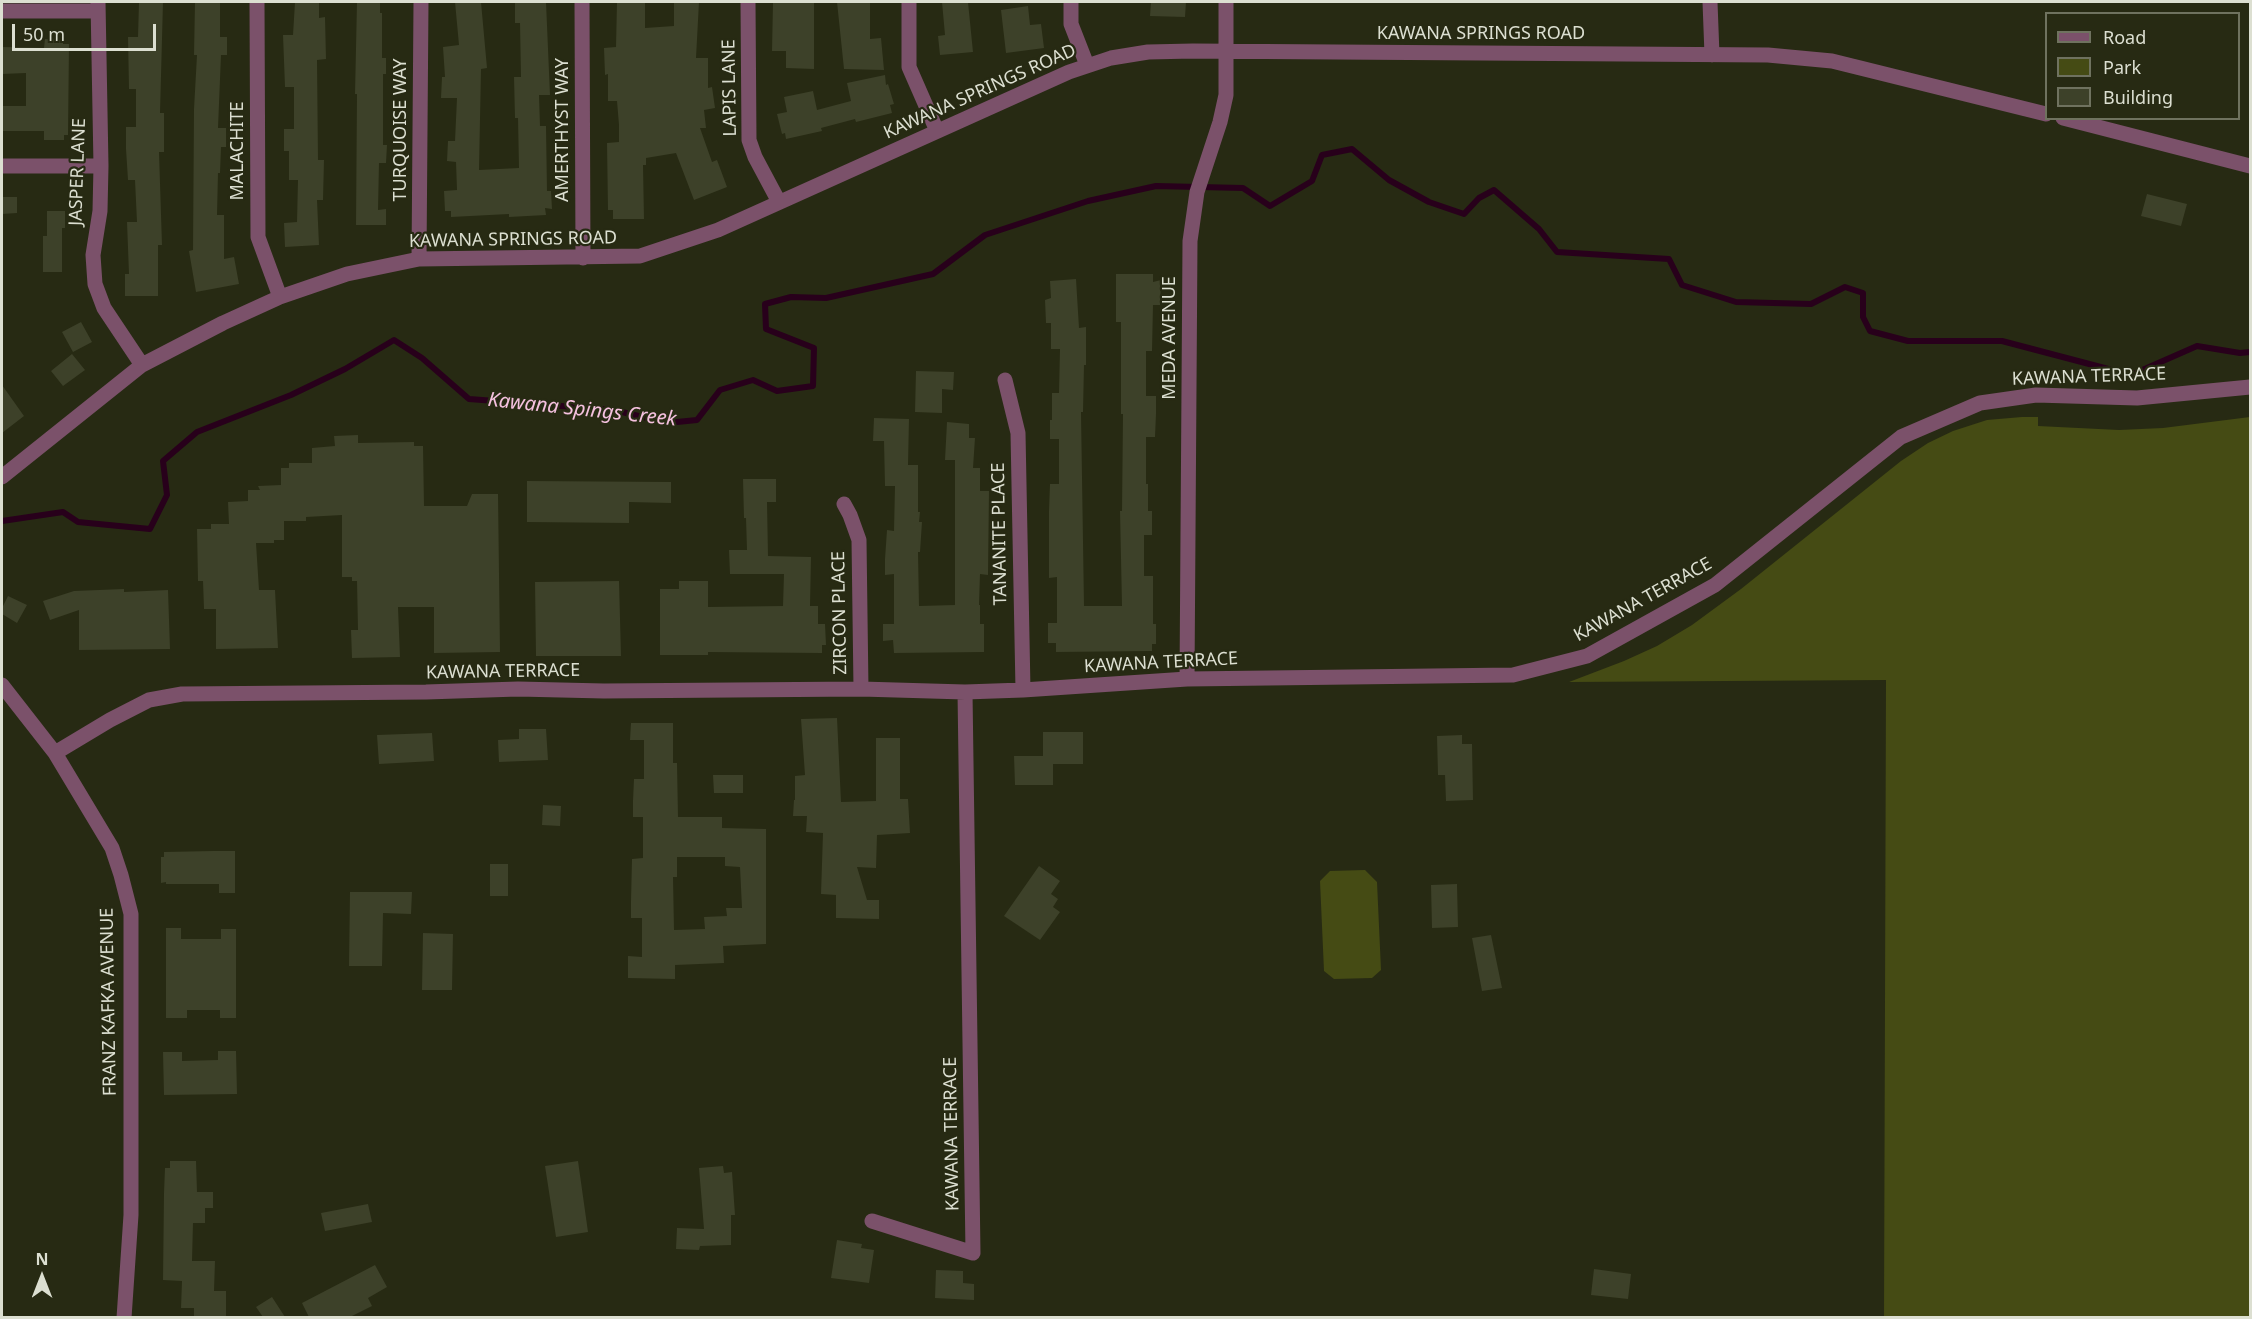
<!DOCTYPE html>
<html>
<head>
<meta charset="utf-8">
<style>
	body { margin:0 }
	#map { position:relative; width:2252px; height:1319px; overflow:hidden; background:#272a13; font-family:"Noto Sans",sans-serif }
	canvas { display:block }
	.frame { position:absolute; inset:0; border:3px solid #dcdfd1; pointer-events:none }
	.legend { position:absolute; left:2045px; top:12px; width:195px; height:108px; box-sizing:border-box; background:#272a13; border:2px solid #6f725f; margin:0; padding:8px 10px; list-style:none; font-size:18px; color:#dcdfd1 }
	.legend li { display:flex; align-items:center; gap:12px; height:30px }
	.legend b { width:30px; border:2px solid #6f725f }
	.north { position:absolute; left:12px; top:1247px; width:60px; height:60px; -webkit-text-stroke:4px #272a13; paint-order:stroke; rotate:0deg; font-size:16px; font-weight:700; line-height:24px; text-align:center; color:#dcdfd1 }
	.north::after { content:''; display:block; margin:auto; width:21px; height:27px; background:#dcdfd1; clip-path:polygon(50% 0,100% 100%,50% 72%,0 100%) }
	.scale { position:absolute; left:12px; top:24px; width:144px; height:27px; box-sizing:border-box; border:3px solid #dcdfd1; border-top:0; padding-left:8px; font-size:18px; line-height:21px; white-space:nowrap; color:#dcdfd1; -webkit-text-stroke:4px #272a13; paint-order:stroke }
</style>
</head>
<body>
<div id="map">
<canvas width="2252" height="1319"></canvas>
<div class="frame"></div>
<ul class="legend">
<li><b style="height:8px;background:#7b516a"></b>Road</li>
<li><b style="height:16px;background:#454b14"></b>Park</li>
<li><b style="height:16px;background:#3d4129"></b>Building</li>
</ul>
<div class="north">N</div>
<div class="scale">50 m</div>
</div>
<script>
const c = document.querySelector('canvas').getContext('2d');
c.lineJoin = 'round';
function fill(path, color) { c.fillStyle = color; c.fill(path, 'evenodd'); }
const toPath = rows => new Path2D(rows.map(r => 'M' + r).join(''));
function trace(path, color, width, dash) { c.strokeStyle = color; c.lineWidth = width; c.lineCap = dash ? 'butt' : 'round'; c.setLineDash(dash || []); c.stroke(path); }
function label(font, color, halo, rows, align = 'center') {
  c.font = font + ' "Noto Sans",sans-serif'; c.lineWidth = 4.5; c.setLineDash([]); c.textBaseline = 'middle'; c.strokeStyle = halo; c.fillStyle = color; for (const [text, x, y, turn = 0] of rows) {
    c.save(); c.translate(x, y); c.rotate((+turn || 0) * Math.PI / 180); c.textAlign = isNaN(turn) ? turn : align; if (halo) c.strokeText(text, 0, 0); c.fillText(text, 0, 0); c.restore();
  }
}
const green = toPath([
	[2022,417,2038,417,2038,426,2119,430,2163,428,2250,417,2250,1317,1884,1317,1886,680,1569,682,1624,661,1657,646,1692,625,1741,589,1901,461,1928,443,1953,431,1987,420],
	[1365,870,1377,882,1381,970,1372,978,1334,979,1324,971,1320,881,1330,871]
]);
const stream = toPath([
	[2,521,63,512,78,522,150,529,167,495,163,461,197,432,291,395,345,369,394,340,422,358,469,399,614,410,667,423,697,420,720,390,753,380,777,391,813,386,814,348,766,329,765,304,791,297,826,298,933,274,985,235,1088,201,1156,186,1243,188,1270,206,1312,181,1322,155,1352,149,1389,180,1429,202,1464,214,1479,198,1494,190,1539,229,1557,252,1669,259,1682,285,1736,302,1811,304,1845,287,1863,293,1863,317,1870,331,1908,341,2002,341,2131,375,2197,346,2240,353,2250,352]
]);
const building = toPath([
	[139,2,163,2,160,113,164,113,164,152,159,152,162,245,158,245,158,296,125,296,125,274,129,274,127,222,137,222,135,180,128,180,126,149,126,127,136,127,136,89,129,89,128,37,138,37],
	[195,2,220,2,220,37,227,37,227,55,221,55,218,128,226,128,226,147,221,147,220,173,218,173,217,215,224,215,224,259,234,257,239,284,196,292,189,251,193,250,194,109,197,55,194,55],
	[295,2,319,2,319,18,325,17,326,59,317,60,318,160,324,160,323,200,317,200,319,245,285,247,284,223,297,222,298,180,289,180,289,151,284,151,284,129,294,129,294,87,285,87,283,35,293,35],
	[357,2,380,2,380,13,382,13,382,58,386,58,386,74,383,74,383,145,387,145,386,163,379,163,378,210,386,209,386,225,356,225,357,94,355,94],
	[455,2,481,2,487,68,481,69,479,170,519,168,518,118,515,118,514,77,521,77,520,23,515,23,515,2,546,2,550,95,539,95,540,126,546,126,547,191,551,191,552,209,545,208,546,215,509,217,509,214,451,217,451,211,445,211,444,191,457,190,456,162,447,161,448,141,455,141,457,98,441,98,442,77,445,77,443,47,459,45],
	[617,2,645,2,645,28,674,26,674,2,699,2,696,58,708,58,708,88,712,87,715,108,704,110,706,128,700,128,712,162,717,160,727,187,694,200,676,153,646,158,646,165,643,165,644,219,613,219,613,210,608,210,607,143,619,142,619,125,617,101,608,101,608,74,605,75,604,48,616,47],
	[773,2,814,2,814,69,786,68,786,51,772,51],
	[837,2,870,2,870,39,881,38,884,70,844,69],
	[942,2,968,2,973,52,940,55,938,36,945,35],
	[1151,2,1186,2,1185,17,1150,16],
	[1028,6,1030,25,1041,24,1044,48,1006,53,1001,10],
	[45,39,63,40,63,44,69,44,68,135,64,135,64,140,44,140,44,131,2,131,2,106,26,106,26,73,2,74,2,47,44,48],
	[885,75,886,85,888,84,894,104,890,105,892,113,856,122,855,119,821,128,822,131,786,139,785,133,782,134,777,114,787,112,784,97,813,91,817,110,851,101,847,83],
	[2147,194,2187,204,2181,226,2141,216],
	[2,197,17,197,17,213,2,214],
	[47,211,65,211,65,228,62,228,62,272,43,272,43,236,47,236],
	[1116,274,1153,274,1153,282,1161,280,1160,305,1153,305,1152,351,1146,351,1146,396,1156,396,1156,414,1155,437,1146,437,1146,484,1148,484,1148,511,1152,511,1152,535,1144,535,1144,576,1153,576,1153,624,1156,624,1156,644,1152,644,1152,651,1056,652,1056,643,1048,643,1048,623,1057,623,1057,577,1049,578,1049,511,1050,484,1059,484,1059,439,1050,439,1050,420,1052,420,1052,393,1059,393,1060,349,1051,349,1051,323,1046,323,1045,300,1051,298,1050,281,1076,279,1079,328,1086,327,1086,365,1084,365,1083,412,1081,412,1084,606,1122,606,1120,511,1122,511,1123,414,1121,414,1121,322,1116,322],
	[81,322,92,342,73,352,62,332],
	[72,354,85,370,63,386,51,371],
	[916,371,954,372,953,390,942,389,942,413,915,412],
	[2,385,24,416,2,433],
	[874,418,909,419,908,465,918,465,918,512,920,512,919,522,922,522,920,552,918,552,919,606,955,605,955,460,945,460,947,422,969,424,969,438,975,438,973,468,980,468,980,491,989,491,988,575,980,574,979,605,980,605,980,624,984,624,984,652,894,653,893,640,883,641,883,624,894,624,894,574,885,575,885,559,887,530,894,531,895,486,885,486,884,441,873,441],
	[358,435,358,443,414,442,414,446,423,446,424,506,467,506,472,494,498,494,500,652,434,653,434,607,398,607,400,657,352,658,351,630,358,630,357,581,352,581,352,577,342,577,342,515,306,517,306,521,284,521,284,540,274,540,274,543,256,543,259,590,275,590,278,648,216,649,216,609,204,609,203,581,198,581,197,529,211,529,211,524,229,524,228,502,248,501,248,490,260,490,258,486,281,485,281,468,289,468,289,463,312,463,312,448,335,446,334,436],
	[743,479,776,479,776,502,767,502,768,556,811,557,810,606,818,606,818,624,825,624,826,645,822,645,822,653,708,652,708,655,660,655,660,589,679,589,679,581,708,581,708,607,783,606,784,574,730,574,729,550,747,550,746,518,744,518],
	[527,481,671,482,671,503,629,502,629,523,527,522],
	[619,581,621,656,536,656,535,582],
	[124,589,124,592,168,590,170,649,79,650,79,610,50,620,43,601,74,591],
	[8,596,27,605,17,623,2,614,2,608],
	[837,718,841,802,876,801,876,738,900,738,900,799,908,799,910,833,877,835,876,868,857,867,867,900,879,900,879,919,836,918,836,895,821,894,823,833,806,832,807,816,793,816,794,800,795,800,795,776,805,775,801,719],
	[631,723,673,723,673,763,677,763,678,817,722,817,722,828,766,829,766,944,723,946,724,963,675,965,675,979,628,978,628,956,642,957,642,918,631,918,631,901,632,859,643,858,643,817,633,817,633,801,634,779,644,779,644,740,630,740],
	[677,857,725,857,725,866,740,867,742,908,726,908,727,916,704,917,705,929,674,930,673,877,677,877],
	[519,729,546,729,548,760,499,762,498,740,519,739],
	[1043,732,1083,732,1083,764,1053,764,1053,785,1015,785,1014,756,1043,756],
	[432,733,434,761,379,764,377,735],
	[1462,735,1462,744,1472,744,1473,800,1446,801,1445,775,1438,775,1437,736],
	[713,775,743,775,743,793,714,793],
	[543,805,561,806,560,826,542,825],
	[213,851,235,851,235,893,219,893,219,884,166,884,166,882,161,883,161,857,164,857,164,852],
	[490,864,508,864,508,896,490,896],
	[1039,866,1060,881,1051,894,1058,899,1053,907,1060,912,1040,940,1004,916],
	[1457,884,1458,927,1432,928,1431,885],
	[350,892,412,892,411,914,383,913,382,966,349,966],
	[166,928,181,928,181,939,221,939,221,929,236,929,236,1018,220,1018,220,1010,187,1010,187,1018,166,1018],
	[423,933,453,934,452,990,422,990],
	[1491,935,1502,988,1482,991,1472,938],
	[218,1051,236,1051,237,1094,164,1095,163,1052,182,1052,182,1061,218,1060],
	[170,1161,196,1161,197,1192,213,1192,213,1208,205,1208,205,1223,193,1223,192,1261,215,1261,214,1291,226,1291,226,1317,194,1317,194,1308,181,1308,182,1281,163,1280,164,1193,165,1168,170,1168],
	[578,1161,588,1232,556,1237,545,1166],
	[723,1166,724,1173,732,1172,735,1215,731,1215,731,1245,700,1246,699,1250,676,1249,677,1228,704,1229,699,1168],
	[368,1204,372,1222,325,1231,321,1213],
	[837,1240,862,1244,861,1248,874,1250,869,1283,831,1278],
	[375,1265,387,1287,368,1298,372,1306,350,1317,309,1317,302,1303],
	[1594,1269,1631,1274,1628,1299,1591,1295],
	[936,1270,963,1271,963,1283,974,1284,974,1300,935,1298],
	[272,1297,285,1317,263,1317,256,1307]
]);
const minor = toPath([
	[98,2,101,166,100,211,93,255,95,284,104,308,142,365],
	[257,2,258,237,280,297],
	[582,2,583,258],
	[748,2,749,140,755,157,779,202],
	[909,2,909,67,937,131],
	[1071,2,1071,24,1087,65],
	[1710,2,1712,55],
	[2,11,98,11],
	[2063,118,2250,166],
	[2,166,101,166],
	[419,259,421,2],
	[1005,380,1018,433,1023,690],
	[2,477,142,365,223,323,280,297,347,274,419,259,640,256,718,230,1069,72,1111,58,1148,52,1193,51,1768,55,1832,61,2046,114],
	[844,504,850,515,859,540,861,689],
	[1187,679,1190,241,1197,192,1220,122,1226,95,1226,2],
	[2,685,55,753,112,848,121,875,131,914,131,1215,124,1318],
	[55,753,110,720,149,700,182,694,426,692,518,689,604,691,861,689,965,692,1023,690,1187,679,1513,675,1587,656,1715,585,1901,437,1980,403,2036,395,2137,398,2250,387],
	[872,1221,973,1253,965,692]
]);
const streetNames = [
	["KAWANA SPRINGS ROAD",1481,34],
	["LAPIS LANE",730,88,-91],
	["KAWANA SPRINGS ROAD",980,92,-24],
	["TURQUOISE WAY",401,130,-90],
	["AMERTHYST WAY",563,130,-90],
	["MALACHITE",238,151,-90],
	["JASPER LANE",78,172,-88],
	["KAWANA SPRINGS ROAD",513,240,-1],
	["MEDA AVENUE",1170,338,-90],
	["KAWANA TERRACE",2089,377,-2],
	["TANANITE PLACE",1000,534,-91],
	["KAWANA TERRACE",1643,600,-29],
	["ZIRCON PLACE",840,613,-91],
	["KAWANA TERRACE",1161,663,-3],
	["KAWANA TERRACE",503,672,-1],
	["FRANZ KAFKA AVENUE",109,1002,-91],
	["KAWANA TERRACE",952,1134,-91]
];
const waterNames = [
	["Kawana Spings Creek",582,410,6]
];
fill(green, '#454b14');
trace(stream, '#28001b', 6);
fill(building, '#3d4129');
trace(minor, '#7b516a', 15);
label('18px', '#dcdfd1', '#272a13', streetNames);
label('italic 20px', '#f5c1df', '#272a13', waterNames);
</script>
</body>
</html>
